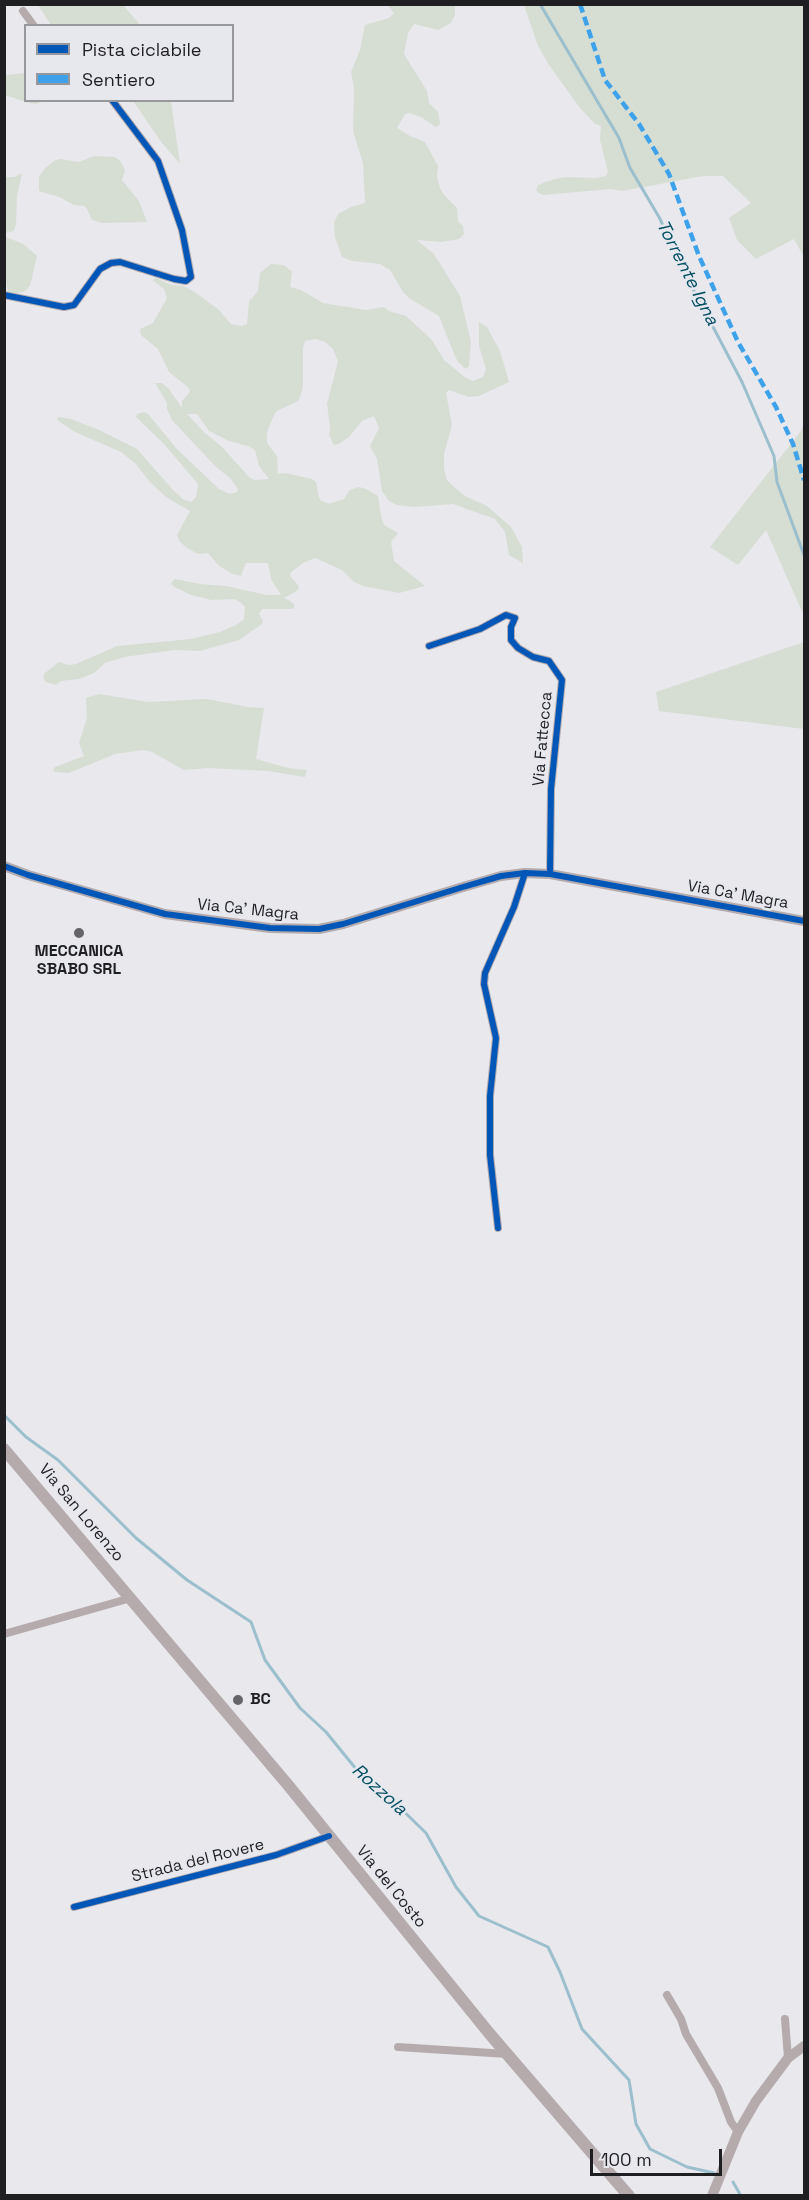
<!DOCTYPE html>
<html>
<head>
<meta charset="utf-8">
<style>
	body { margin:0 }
	#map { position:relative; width:809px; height:2200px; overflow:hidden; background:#e8e8ed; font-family:"Space Grotesk",sans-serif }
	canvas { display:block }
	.frame { position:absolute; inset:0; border:6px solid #1f1f22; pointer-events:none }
	.legend { position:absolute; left:24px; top:24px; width:210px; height:78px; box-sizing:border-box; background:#e7e7ee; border:2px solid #97979c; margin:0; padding:8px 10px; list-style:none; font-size:18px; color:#1f1f22 }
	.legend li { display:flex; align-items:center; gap:12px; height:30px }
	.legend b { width:30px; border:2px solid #97979c }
	.scale { position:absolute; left:590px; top:2149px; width:132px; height:27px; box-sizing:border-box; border:3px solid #1f1f22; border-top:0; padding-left:8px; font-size:18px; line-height:21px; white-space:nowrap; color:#1f1f22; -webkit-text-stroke:4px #e7e7ee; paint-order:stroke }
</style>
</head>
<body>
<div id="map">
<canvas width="809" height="2200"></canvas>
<div class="frame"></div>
<ul class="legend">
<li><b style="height:8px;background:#0057b8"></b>Pista ciclabile</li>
<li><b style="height:8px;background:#3da2ea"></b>Sentiero</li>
</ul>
<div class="scale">100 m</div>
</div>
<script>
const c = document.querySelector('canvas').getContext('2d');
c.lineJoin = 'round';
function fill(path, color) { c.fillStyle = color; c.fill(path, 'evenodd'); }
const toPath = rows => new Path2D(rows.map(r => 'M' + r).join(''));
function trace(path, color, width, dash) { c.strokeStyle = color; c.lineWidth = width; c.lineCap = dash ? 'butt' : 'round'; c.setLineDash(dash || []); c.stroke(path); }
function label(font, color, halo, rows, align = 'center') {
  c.font = font + ' "Space Grotesk",sans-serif'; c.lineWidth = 5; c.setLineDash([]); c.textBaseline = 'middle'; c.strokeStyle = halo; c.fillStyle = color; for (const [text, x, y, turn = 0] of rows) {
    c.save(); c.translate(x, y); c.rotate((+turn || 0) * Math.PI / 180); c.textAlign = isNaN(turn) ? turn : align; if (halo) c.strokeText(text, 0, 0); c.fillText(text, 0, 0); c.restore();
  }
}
const green = toPath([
	[38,5,123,5,140,25,51,25],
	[387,5,455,5,455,15,451,23,438,30,414,24,408,33,404,54,427,91,429,103,438,112,440,124,436,127,421,117,409,113,405,114,397,128,410,136,425,142,438,166,437,177,440,188,444,195,457,208,458,221,463,226,464,234,459,239,441,242,417,240,434,254,460,296,471,342,469,366,466,369,458,362,454,354,439,316,409,298,403,292,390,270,380,264,352,261,342,257,335,237,334,223,338,214,351,207,365,203,363,163,353,131,354,88,351,72,360,50,365,25,389,18,394,13],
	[524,5,802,5,804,9,804,257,794,239,756,259,737,240,729,218,751,203,723,176,703,176,622,191,611,189,543,195,539,193,536,190,538,185,548,181,565,177,596,178,606,176,608,172,600,140,601,126,595,124,580,108,549,65,538,46],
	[25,73,26,100,43,101,36,104,29,103,5,95,5,75],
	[133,101,171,101,180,164,162,143],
	[94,156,115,157,121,162,125,170,122,180,139,201,147,222,102,223,92,220,87,209,84,206,74,205,59,197,39,191,39,177,45,168,54,161,60,159,79,162],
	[20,174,22,174,17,195,16,224,14,231,5,233,5,177,14,177],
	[4,236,23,244,37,256,30,286,24,292,10,294,8,292,5,277],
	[271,264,284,265,292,272,290,287,301,290,323,303,366,310,384,307,389,311,406,316,432,340,444,360,466,378,473,381,483,377,486,369,479,346,479,322,487,327,500,351,509,382,479,396,469,397,449,390,446,393,452,425,444,454,444,469,447,480,453,486,465,496,487,506,511,527,522,547,523,563,509,555,505,532,495,519,453,504,414,507,397,505,389,501,382,491,377,459,370,446,379,428,374,416,362,421,349,437,339,444,334,445,329,435,330,427,327,404,338,361,333,349,325,342,316,339,309,340,305,341,303,348,303,386,300,398,298,401,277,411,274,415,267,432,267,443,277,456,278,474,285,473,312,479,316,482,319,498,322,501,329,504,344,499,350,490,359,487,366,489,378,496,381,516,384,525,398,533,391,542,394,561,425,586,399,593,363,586,354,582,342,570,315,558,303,563,291,572,290,576,299,586,298,590,286,597,283,597,294,604,294,608,290,609,262,609,259,614,263,621,262,624,239,640,200,651,175,650,124,657,105,663,94,673,79,679,61,681,56,685,46,682,43,677,45,673,59,662,69,665,76,664,117,646,191,639,220,632,236,625,244,619,245,607,240,602,234,599,211,600,191,595,173,586,171,583,175,579,200,584,226,586,267,595,281,595,271,579,268,563,246,563,241,576,233,574,219,566,208,553,198,554,187,548,180,542,177,535,190,511,166,497,148,480,136,464,121,452,75,432,57,420,58,417,71,419,99,430,137,449,173,490,183,499,191,502,196,497,198,484,164,444,136,417,137,414,144,412,148,414,177,449,219,489,230,494,237,492,238,489,231,479,215,466,172,420,167,409,167,403,155,383,162,383,169,389,182,408,182,401,190,392,189,388,169,372,158,349,141,335,140,329,153,323,167,298,164,289,152,280,156,278,171,285,184,286,196,293,219,310,231,324,241,326,247,324,249,301,258,291,260,273],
	[187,414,197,414,209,431,229,441,248,446,255,450,259,466,269,479,254,480,250,478,222,447,204,432],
	[804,422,804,616,766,530,738,565,710,547,801,431],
	[804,642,804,729,659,711,656,692],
	[99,694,148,702,207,699,248,707,264,708,256,759,288,768,307,770,305,777,268,771,209,768,184,770,152,752,143,750,115,754,69,773,55,772,53,770,55,767,84,756,79,743,87,718,86,698]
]);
const stream = toPath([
	[540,4,619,138,630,168,659,217,692,287,742,382,774,456,777,482,804,555],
	[4,1415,26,1437,58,1460,136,1538,187,1580,251,1622,265,1660,300,1708,326,1732,365,1780,387,1795,426,1833,456,1887,479,1916,548,1947,560,1972,582,2029,629,2080,636,2124,650,2149,687,2167,714,2173],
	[733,2182,741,2196]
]);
const minor = toPath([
	[23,11,34,26],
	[4,295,64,307,74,305,100,269,111,263,120,262,174,279,186,281,191,277,182,230,158,161,112,100],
	[429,646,480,629,506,615,515,618,511,627,511,640,518,648,533,657,549,661,562,680,551,789,550,874],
	[498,1228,490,1155,490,1096,496,1038,484,984,485,973,514,907,525,873],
	[4,1634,131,1598],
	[74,1907,276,1855,329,1836],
	[667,1995,681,2019,686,2034,718,2088,731,2122,738,2132],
	[785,2019,788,2058],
	[398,2047,507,2054]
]);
const tertiary = toPath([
	[4,866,28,875,165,914,270,928,319,929,343,924,463,887,501,876,525,873,550,874,804,921],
	[712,2196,738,2132,756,2101,788,2058,804,2046]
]);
const secondary = toPath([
	[4,1449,288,1785,489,2033,629,2196]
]);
const quiet = toPath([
	[580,4,605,80,639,124,669,174,699,256,738,342,776,407,793,444,804,480]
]);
const cycleway = toPath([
	[4,295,64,307,74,305,100,269,111,263,120,262,174,279,186,281,191,277,182,230,158,161,112,100],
	[429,646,480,629,506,615,515,618,511,627,511,640,518,648,533,657,549,661,562,680,551,789,550,874],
	[4,866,28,875,165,914,270,928,319,929,343,924,463,887,501,876,525,873,550,874,804,921],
	[498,1228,490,1155,490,1096,496,1038,484,984,485,973,514,907,525,873],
	[74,1907,276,1855,329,1836]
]);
const markers = [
	[79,933,6,"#656569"],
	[238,1700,6,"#656569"]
];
const streetNames = [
	["Via Fattecca",543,739,-85],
	["Via Ca' Magra",738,895,10],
	["Via Ca' Magra",248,910,6],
	["Via San Lorenzo",81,1513,50],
	["Strada del Rovere",198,1861,-14],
	["Via del Costo",391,1887,51]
];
const poiNames = [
	["MECCANICA",79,952],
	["SBABO SRL",79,970],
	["BC",250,1700,"left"]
];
const waterNames = [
	["Torrente Igna",687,273,63],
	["Rozzola",379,1790,42]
];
fill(green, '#d6ded3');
trace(stream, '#9bbfcd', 3);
trace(minor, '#b6abac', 8);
trace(tertiary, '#b6abac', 10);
trace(secondary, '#b5aaac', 12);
trace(quiet, '#3da2ea', 4.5, [9, 4.5]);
trace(cycleway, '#0057b8', 6);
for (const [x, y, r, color] of markers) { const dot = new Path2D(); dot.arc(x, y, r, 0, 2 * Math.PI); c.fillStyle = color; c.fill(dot); trace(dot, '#e7e7ee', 2); }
label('16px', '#1f1f22', '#e7e7ee', streetNames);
label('bold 16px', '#1f1f22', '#e7e7ee', poiNames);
label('italic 18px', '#024e61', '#e7e7ee', waterNames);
</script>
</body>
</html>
